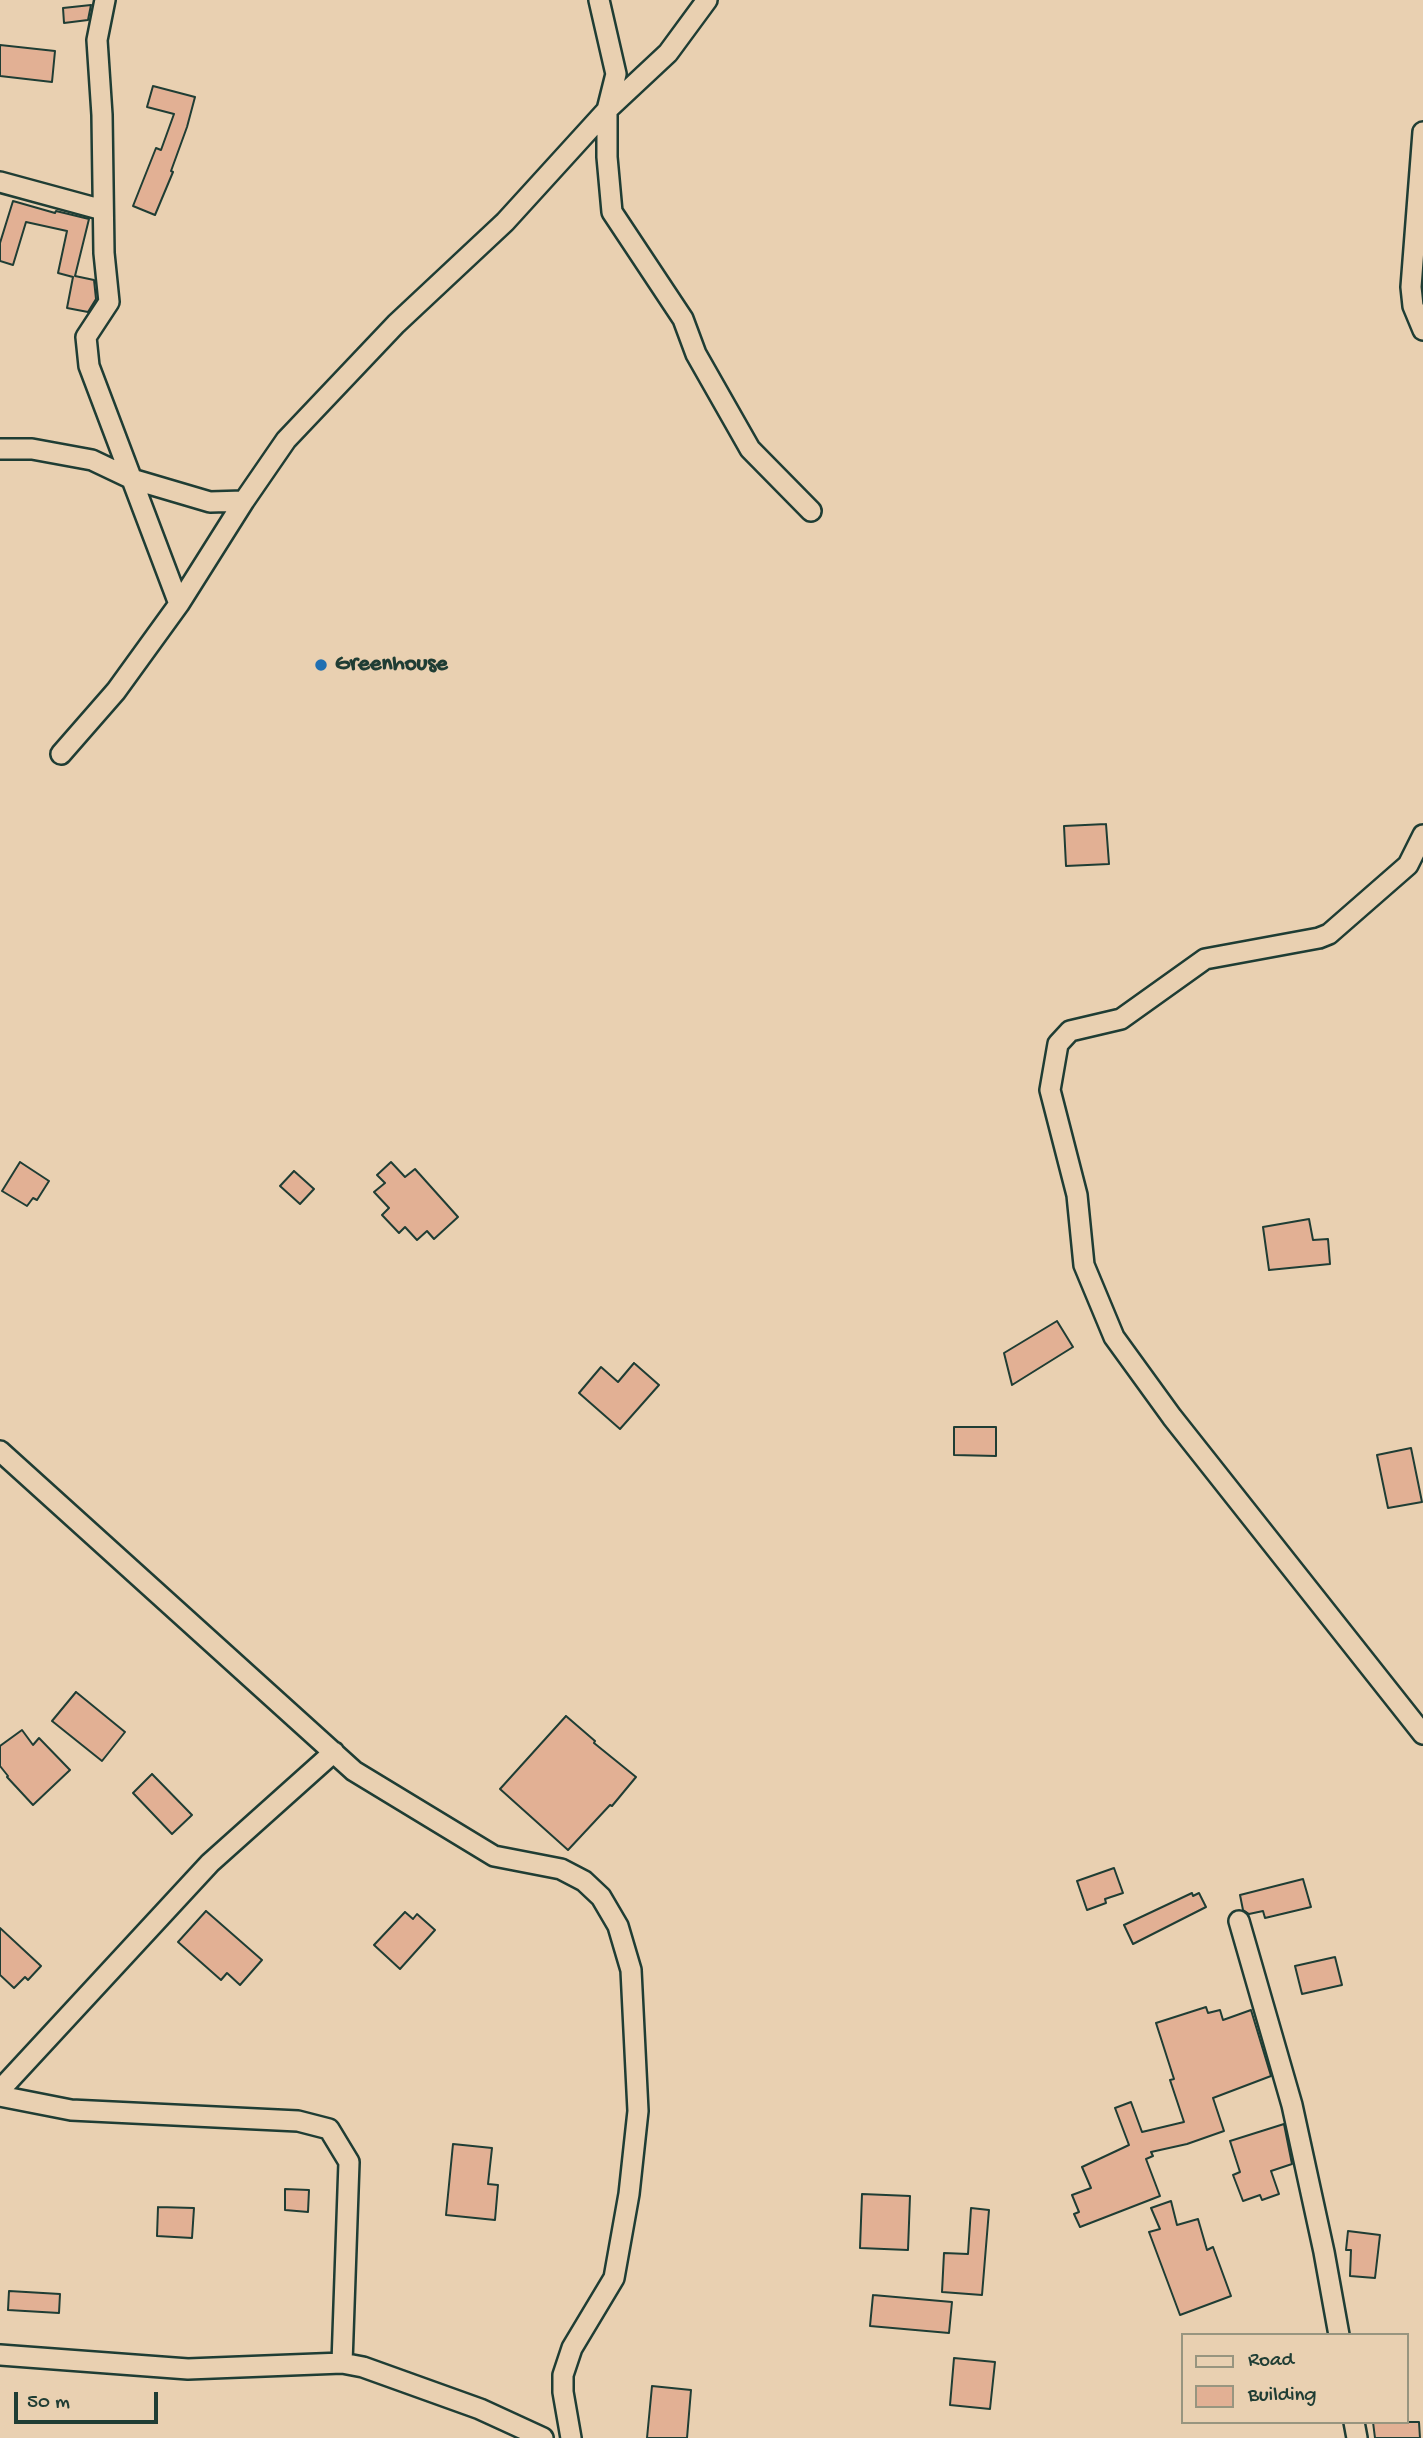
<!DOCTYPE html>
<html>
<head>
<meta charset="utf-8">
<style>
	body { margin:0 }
	#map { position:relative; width:1423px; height:2438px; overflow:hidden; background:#e9d0b1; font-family:"Gochi Hand",sans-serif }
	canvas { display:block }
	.legend { position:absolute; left:1181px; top:2333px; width:228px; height:91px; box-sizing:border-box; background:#e9d0b1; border:2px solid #98957f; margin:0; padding:9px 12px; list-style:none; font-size:21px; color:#1f3d34 }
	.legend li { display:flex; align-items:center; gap:14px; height:35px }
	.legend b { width:35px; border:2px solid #98957f }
	.scale { position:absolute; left:14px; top:2392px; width:144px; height:32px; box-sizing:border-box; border:4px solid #1f3d34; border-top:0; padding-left:9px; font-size:21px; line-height:24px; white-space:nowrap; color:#1f3d34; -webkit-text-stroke:5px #e9d0b1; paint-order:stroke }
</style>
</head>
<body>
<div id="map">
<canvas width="1423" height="2438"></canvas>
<ul class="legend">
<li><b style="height:9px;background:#e9d0b1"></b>Road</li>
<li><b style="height:19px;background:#e2b094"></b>Building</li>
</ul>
<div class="scale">50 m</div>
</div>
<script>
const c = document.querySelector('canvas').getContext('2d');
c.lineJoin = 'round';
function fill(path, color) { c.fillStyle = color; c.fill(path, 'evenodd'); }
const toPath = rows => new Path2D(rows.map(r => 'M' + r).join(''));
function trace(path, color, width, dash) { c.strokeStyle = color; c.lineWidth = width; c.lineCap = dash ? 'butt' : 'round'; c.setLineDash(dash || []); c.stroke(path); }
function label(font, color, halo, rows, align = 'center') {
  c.font = font + ' "Gochi Hand",sans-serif'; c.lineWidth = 5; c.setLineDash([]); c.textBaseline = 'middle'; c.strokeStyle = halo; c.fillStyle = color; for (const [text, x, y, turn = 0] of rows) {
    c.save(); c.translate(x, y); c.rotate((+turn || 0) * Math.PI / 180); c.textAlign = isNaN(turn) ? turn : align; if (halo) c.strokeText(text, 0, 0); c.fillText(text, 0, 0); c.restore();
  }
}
const building = toPath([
	[91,5,88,20,64,23,63,8,91,5],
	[0,45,55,51,52,82,0,76,0,45],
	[153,86,195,97,187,127,171,171,173,172,155,215,133,206,156,148,161,150,174,114,147,107,153,86],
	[13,201,55,213,56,211,89,219,75,276,94,280,96,299,88,312,67,308,73,277,58,273,67,231,26,222,13,265,0,261,0,243,13,201],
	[1106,824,1109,864,1066,866,1064,826,1106,824],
	[20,1162,49,1181,37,1200,33,1198,27,1206,2,1191,20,1162],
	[391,1162,405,1177,415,1169,458,1217,434,1239,427,1231,417,1240,405,1227,399,1233,382,1215,389,1208,374,1192,385,1183,377,1175,391,1162],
	[294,1171,314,1189,300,1204,280,1186,294,1171],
	[1309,1219,1313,1240,1328,1239,1330,1264,1269,1270,1263,1227,1309,1219],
	[1057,1321,1073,1347,1012,1385,1004,1353,1057,1321],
	[634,1363,659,1385,620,1429,579,1393,601,1367,618,1382,634,1363],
	[954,1427,996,1427,996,1456,954,1455,954,1427],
	[1411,1448,1422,1502,1388,1508,1377,1455,1411,1448],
	[76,1692,125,1732,102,1761,52,1721,76,1692],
	[566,1716,595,1741,594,1743,636,1777,612,1806,610,1805,568,1850,500,1789,566,1716],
	[22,1730,33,1745,39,1738,70,1770,33,1805,7,1777,8,1776,0,1766,0,1746,22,1730],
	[152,1774,192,1815,172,1834,133,1793,152,1774],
	[1114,1868,1123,1893,1105,1899,1106,1903,1087,1910,1077,1881,1114,1868],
	[1303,1879,1311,1907,1265,1918,1263,1911,1249,1914,1243,1910,1240,1895,1303,1879],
	[1192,1893,1193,1896,1199,1893,1206,1907,1133,1944,1124,1925,1192,1893],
	[206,1911,262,1960,240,1985,227,1973,221,1980,178,1942,206,1911],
	[405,1912,413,1919,417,1914,435,1930,400,1969,374,1945,405,1912],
	[0,1928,41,1966,28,1980,25,1977,14,1988,0,1975,0,1928],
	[1335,1957,1342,1985,1302,1994,1295,1966,1335,1957],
	[1206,2007,1208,2013,1220,2010,1223,2020,1251,2010,1271,2076,1213,2098,1224,2131,1187,2144,1151,2152,1153,2156,1146,2159,1160,2196,1080,2227,1074,2214,1079,2212,1072,2195,1091,2188,1082,2167,1129,2145,1115,2108,1131,2102,1142,2132,1184,2122,1170,2080,1174,2079,1156,2023,1206,2007],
	[1284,2124,1292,2164,1271,2171,1279,2194,1262,2200,1260,2195,1243,2201,1233,2175,1240,2172,1230,2141,1284,2124],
	[453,2144,492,2148,488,2184,498,2185,495,2220,446,2215,453,2144],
	[285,2189,309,2190,308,2212,285,2210,285,2189],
	[862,2194,910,2196,908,2250,860,2248,862,2194],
	[1171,2201,1177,2225,1198,2219,1207,2250,1213,2247,1231,2296,1180,2315,1149,2232,1160,2229,1151,2208,1171,2201],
	[158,2207,194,2208,192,2238,157,2236,158,2207],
	[971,2208,989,2210,982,2295,942,2292,944,2253,968,2254,971,2208],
	[1348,2231,1380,2235,1375,2278,1350,2276,1351,2250,1346,2250,1348,2231],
	[9,2291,60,2294,59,2313,8,2310,9,2291],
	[873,2295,952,2302,949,2333,870,2326,873,2295],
	[954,2358,995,2362,990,2409,950,2405,954,2358],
	[652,2386,691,2390,687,2438,647,2438,652,2386],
	[1373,2422,1419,2422,1420,2438,1375,2438,1373,2422]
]);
const minor = toPath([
	[105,0,97,40,102,115,104,253,109,302,86,337,89,366,179,604],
	[707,0,668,53,607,110,607,157,612,212,683,319,696,354,750,449,811,511],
	[1423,132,1411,287,1413,306,1423,330],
	[0,182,103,210],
	[0,449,32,449,92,460,132,479,210,502,244,501],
	[61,754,116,691,179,604,244,501,286,440,396,324,505,222,607,110,616,74,599,0],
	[1423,835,1408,865,1329,934,1319,938,1205,959,1121,1019,1070,1031,1058,1044,1050,1090,1077,1195,1084,1265,1114,1337,1172,1417,1423,1734],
	[0,1451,354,1771,494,1856,561,1869,584,1881,601,1897,618,1926,631,1970,638,2111,629,2194,614,2278,572,2348,563,2375,563,2392,571,2438],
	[1239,1921,1292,2105,1324,2252,1339,2335],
	[0,2090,210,1863,334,1752],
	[0,2096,71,2110,298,2121,329,2129,349,2162,342,2363],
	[0,2355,188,2369,342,2363,363,2367,480,2409,543,2438],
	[1354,2422,1357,2438]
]);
const markers = [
	[321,665,7,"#1f6fb2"]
];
const poiNames = [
	["Greenhouse",335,665]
];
fill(building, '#e2b094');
trace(building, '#1f3d34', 2);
trace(minor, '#1f3d34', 24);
trace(minor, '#e9d0b1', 19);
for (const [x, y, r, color] of markers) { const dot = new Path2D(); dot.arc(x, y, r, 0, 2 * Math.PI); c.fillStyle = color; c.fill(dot); trace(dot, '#e9d0b1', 2.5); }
label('bold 23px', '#1f3d34', '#e9d0b1', poiNames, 'left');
</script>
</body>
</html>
